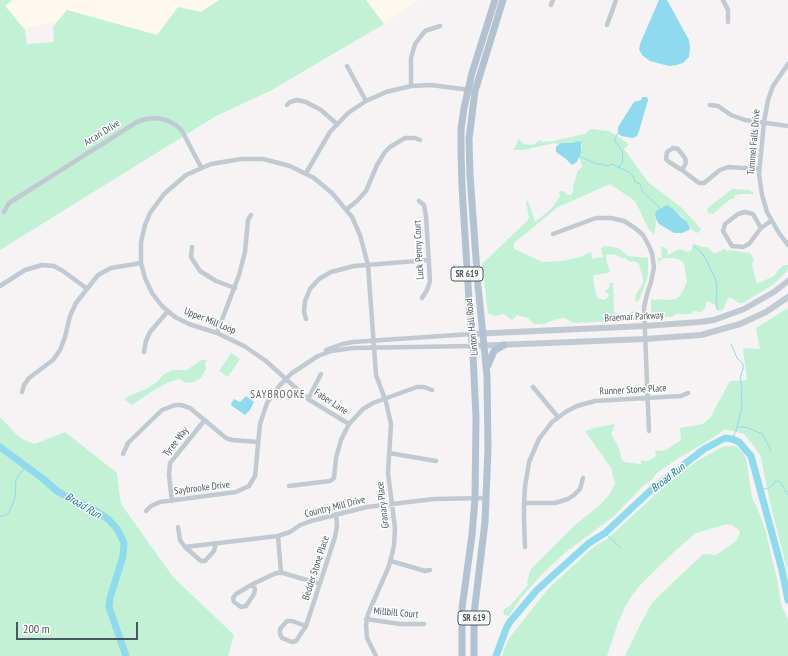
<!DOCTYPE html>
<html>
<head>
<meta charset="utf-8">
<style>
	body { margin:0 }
	#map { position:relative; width:788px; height:656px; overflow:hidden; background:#f5f3f3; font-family:"PT Sans Narrow",sans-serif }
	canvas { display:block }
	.scale { position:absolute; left:16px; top:622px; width:122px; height:18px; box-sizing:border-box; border:2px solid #4a5661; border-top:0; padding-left:5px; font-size:12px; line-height:14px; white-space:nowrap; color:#4a5661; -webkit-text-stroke:3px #fff; paint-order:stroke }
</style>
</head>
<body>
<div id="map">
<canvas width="788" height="656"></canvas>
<div class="scale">200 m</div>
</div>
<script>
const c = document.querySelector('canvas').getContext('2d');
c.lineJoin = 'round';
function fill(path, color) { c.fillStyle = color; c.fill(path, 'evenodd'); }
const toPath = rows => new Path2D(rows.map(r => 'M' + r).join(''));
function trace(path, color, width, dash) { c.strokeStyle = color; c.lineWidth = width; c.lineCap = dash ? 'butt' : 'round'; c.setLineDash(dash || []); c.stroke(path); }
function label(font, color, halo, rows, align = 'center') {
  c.font = font + ' "PT Sans Narrow",sans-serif'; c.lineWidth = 3; c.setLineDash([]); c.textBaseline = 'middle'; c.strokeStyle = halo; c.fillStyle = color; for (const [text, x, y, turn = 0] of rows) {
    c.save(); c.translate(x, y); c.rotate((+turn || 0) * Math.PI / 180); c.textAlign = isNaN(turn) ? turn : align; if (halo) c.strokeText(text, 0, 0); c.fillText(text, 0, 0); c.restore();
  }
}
const commercial = toPath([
	[0,0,219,0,201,12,178,7,157,35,67,10,58,21,11,31],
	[366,0,419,0,384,24]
]);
const green = toPath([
	[0,0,12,0,5,6,25,30,27,44,54,42,53,27,67,10,157,35,178,7,201,12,219,0,366,0,384,24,270,91,216,116,0,250],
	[590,129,609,131,629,144,624,149,649,183,681,207,701,229,700,231,698,233,692,230,683,217,667,205,657,210,655,214,656,225,654,235,648,228,635,201,610,184,558,207,514,243,514,249,543,262,562,261,581,257,591,252,592,259,603,257,601,248,605,246,618,248,628,256,648,258,648,275,646,282,640,298,637,302,635,300,636,294,643,283,643,279,639,264,634,261,630,262,625,258,621,258,614,254,606,255,607,264,610,270,608,273,594,275,593,279,596,294,598,298,603,300,606,299,609,296,608,293,605,293,606,290,609,288,610,283,613,283,614,312,618,314,626,314,637,310,638,318,635,320,576,323,571,322,565,318,556,319,544,324,534,324,528,318,517,315,512,320,504,314,494,316,488,313,482,264,527,221,529,218,526,202,527,201,529,203,535,222,552,208,560,196,559,192,561,191,564,191,568,195,571,195,573,192,573,187,578,170,582,167,579,156,582,145,580,141,572,143,561,143,558,145,555,143,523,150,513,150,519,139,523,144,533,145,540,140,542,142,553,141,585,134],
	[732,189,749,190,754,193,753,194,740,194,736,195,733,199,730,199,713,214,708,213,707,210,709,207],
	[694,244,702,247,707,247,714,253,716,253,725,249,728,252,729,250,750,253,754,259,752,265,757,284,774,276,779,269,784,265,788,265,788,270,774,284,743,303,739,303,730,297,727,300,724,308,721,311,716,309,715,305,709,301,706,302,706,306,702,312,694,311,691,314,676,314,671,317,659,317,651,314,651,299,656,300,657,299,667,300,676,299,680,296,687,282,684,264,681,260,674,258,665,258,661,259,659,264,658,258,662,258,661,246,666,248,668,251,668,255,679,249,689,252,692,250,692,246],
	[788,308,788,573,770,503,760,453,759,454,753,445,744,434,725,429,711,439,674,461,657,473,652,480,644,485,614,516,566,552,543,573,520,599,509,616,505,615,503,613,505,608,509,607,528,585,527,581,531,569,576,524,599,506,609,495,615,484,611,468,585,431,594,428,615,424,611,434,619,448,622,460,624,462,641,464,641,460,648,461,656,456,655,451,666,450,681,440,680,428,703,424,710,418,730,381,747,380,743,348,760,349,756,328],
	[231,353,240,359,228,377,219,371],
	[201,360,207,360,205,363,206,369,201,378,194,382,186,383,179,379,169,382,154,390,135,403,132,405,125,400,125,399,129,396,146,389,157,382,164,374,172,370,187,370],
	[0,417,18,436,26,441,35,444,65,432,117,473,121,504,173,577,234,635,228,656,0,656],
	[724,446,733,446,737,447,743,453,746,458,752,498,758,510,765,529,777,579,781,605,788,619,788,656,625,656,641,623,652,603,663,592,703,554,716,555,736,541,740,533,739,530,732,525,727,524,696,533,676,550,642,583,633,594,625,607,618,623,607,656,502,656,506,645,510,637,548,589,589,551,598,544,607,539,677,475,699,460]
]);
const water = toPath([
	[659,0,667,0,689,40,690,48,689,57,683,63,677,65,669,66,650,61,642,55,639,49,640,44],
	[642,97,647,97,648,100,639,131,637,136,633,138,621,136,618,133,618,127,634,102,641,100],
	[578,141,581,142,581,152,577,162,572,165,566,159,556,152,556,147,561,143,572,143],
	[667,205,672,208,680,216,687,222,690,228,689,230,682,233,674,233,659,224,656,219,655,214,657,210],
	[246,396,254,402,250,410,245,415,232,406,231,404,234,399,240,402]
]);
const stream = toPath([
	[618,133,614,140,622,151,623,161,619,167],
	[579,156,596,164,602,164,608,166,612,164,629,172,633,176,635,182,640,184,643,192,660,208],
	[694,246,702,253,707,261,716,281,717,288,716,301,718,310],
	[731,344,737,358,743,364,743,369,740,378,742,386,741,393,742,402,741,411,736,431,732,439],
	[738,427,745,427,760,433,763,435,771,450],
	[759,488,768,489,776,481,780,482,788,495],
	[0,516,4,516,8,514,12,506,15,497,16,479,26,466],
	[605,533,620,547]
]);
const river = toPath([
	[0,447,42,478,57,491,74,501,91,508,108,519,118,530,124,543,123,556,110,598,109,607,126,656],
	[496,656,506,629,509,623,536,591,549,579,589,543,605,533,650,491,704,449,725,438,732,439,739,442,751,456,782,570,788,600]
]);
const minor = toPath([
	[723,0,728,10,728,22],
	[551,5,553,0],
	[607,25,616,0],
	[788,64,773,86,768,100,764,122,759,174,762,195,767,212,779,233,788,245],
	[347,66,366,101],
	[411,86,411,58,415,44,425,31,440,26],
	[287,105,290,102,297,100,306,102,321,110,337,124],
	[710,105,718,106,731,115,745,120,788,126],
	[682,170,669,162,666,159,667,152,673,148,678,149,685,158,686,163,682,170,699,183,704,183,720,170,728,167,759,169],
	[306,173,330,132,348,113,366,101,386,92,411,86,431,85,470,90],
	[419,201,424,205,426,216,430,281,427,290,422,298],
	[347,209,357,201,366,191,377,165,385,152,390,147,405,138,415,138,420,140],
	[4,212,9,203,137,122,146,119,156,118,166,120,176,125,182,131,201,167],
	[761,228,753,214,745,212,738,214,725,224,723,231,732,246,743,247,749,244,761,228,771,221],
	[553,234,596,218,611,218,624,221,635,228,643,235,649,246,652,253,654,267,651,282,647,294,644,308,649,431],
	[192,247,191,257,200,271,216,281,235,288],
	[0,286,25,270,42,265,54,266,63,271,86,288],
	[306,319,304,312,305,301,310,289,319,279,331,272,354,266,429,260],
	[217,333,239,275,245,252,248,220,251,215],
	[326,350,342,344,353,342,471,334],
	[144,352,146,341,150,332,168,311],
	[533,387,558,417],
	[22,392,24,385,29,378,53,360,60,350,65,337,70,316,76,303,98,275,111,268,141,263],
	[308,399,321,374],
	[349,424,308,399,266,361,244,346,217,333,189,324,175,317,162,306,152,293,145,278,141,263,141,242,145,225,150,213,164,194,186,175,211,164,241,159,263,159,290,166,314,178,332,193,352,217,360,235,368,265,376,375,386,402,391,424,388,473,395,528,394,546,389,566,368,614,366,625,367,638,376,656],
	[389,453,436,461],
	[123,454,128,443,162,410,175,405,181,405,190,408,226,438,232,440,258,442],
	[289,486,330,481,334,478,336,458,341,440,349,424,363,409,373,403,417,387,424,387,432,390],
	[172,501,169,475,170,463,204,421],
	[524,503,555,503,568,499,574,495,580,489,583,478],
	[146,511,151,506,160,502,236,492,249,486,255,476,260,424,267,403,279,386,292,373,318,356,331,351,353,348,473,346],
	[178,527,180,540,185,547,278,536,290,532,300,525,311,521,367,507,434,499,486,498],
	[278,536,281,573],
	[185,547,201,561,205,561,214,551,216,543],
	[525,547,524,520,524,503,525,487,529,462,539,439,552,422,567,411,577,406,595,401,681,396,688,393],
	[391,561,425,571,430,570],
	[253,584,255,589,254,594,246,606,241,607,234,602,233,598,236,594,253,584,274,574,277,573,283,573,320,584],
	[366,619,400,624,424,624],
	[306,626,292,621,287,621,280,629,280,634,282,638,292,642,296,641,306,626,335,537,337,526,336,514]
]);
const tertiary = toPath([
	[471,334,645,326,700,322,714,320,744,309,774,292,788,281],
	[473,346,645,339,701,335,740,324,766,312,788,297]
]);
const primary = toPath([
	[488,365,494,351,504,345],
	[462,656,462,608,472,535,475,499,476,417,473,355,469,300,462,187,461,151,461,129,464,108,472,73,495,0],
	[474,656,474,614,485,522,488,449,487,376,478,286,470,175,469,139,475,91,503,0]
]);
const shields = [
	[467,274,32],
	[474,618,32]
];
const shieldNames = [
	["SR 619",467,274],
	["SR 619",474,618]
];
const streetNames = [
	["Arcari Drive",102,133,-32],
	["Tummel Falls Drive",754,142,-85],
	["Luck Penny Court",419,250,-93],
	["Braemar Parkway",634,317,-3],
	["Upper Mill Loop",210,321,22],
	["Linton Hall Road",472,327,-96],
	["Runner Stone Place",633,390,-3],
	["Faber Lane",331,402,33],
	["Tyree Way",176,442,-52],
	["Saybrooke Drive",202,488,-7],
	["Granary Place",383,505,-97],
	["Country Mill Drive",335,507,-14],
	["Bedder Stone Place",316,568,-72],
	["Millbill Court",396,613,5]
];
const neighbourhoodNames = [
	["SAYBROOKE",278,395]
];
const waterNames = [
	["Broad Run",668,478,-38],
	["Broad Run",83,506,31]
];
fill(commercial, '#fdf9ef');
fill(green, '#c3f1d5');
fill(water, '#90daee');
trace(stream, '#90daee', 1);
trace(river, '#90daee', 7);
trace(minor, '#c1cad2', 4.5);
trace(tertiary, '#c1cad2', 6);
trace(primary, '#b3c2d1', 7);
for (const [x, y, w] of shields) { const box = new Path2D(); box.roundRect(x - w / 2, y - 7, w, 14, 3); c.fillStyle = '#fff'; c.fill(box); trace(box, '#4a5661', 1); }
label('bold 9px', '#4a5661', null, shieldNames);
label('10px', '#4a5661', '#fff', streetNames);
c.letterSpacing = '1px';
label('11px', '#5f6368', '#fff', neighbourhoodNames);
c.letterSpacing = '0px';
label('italic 11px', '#0c7c9b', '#fff', waterNames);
</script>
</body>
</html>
